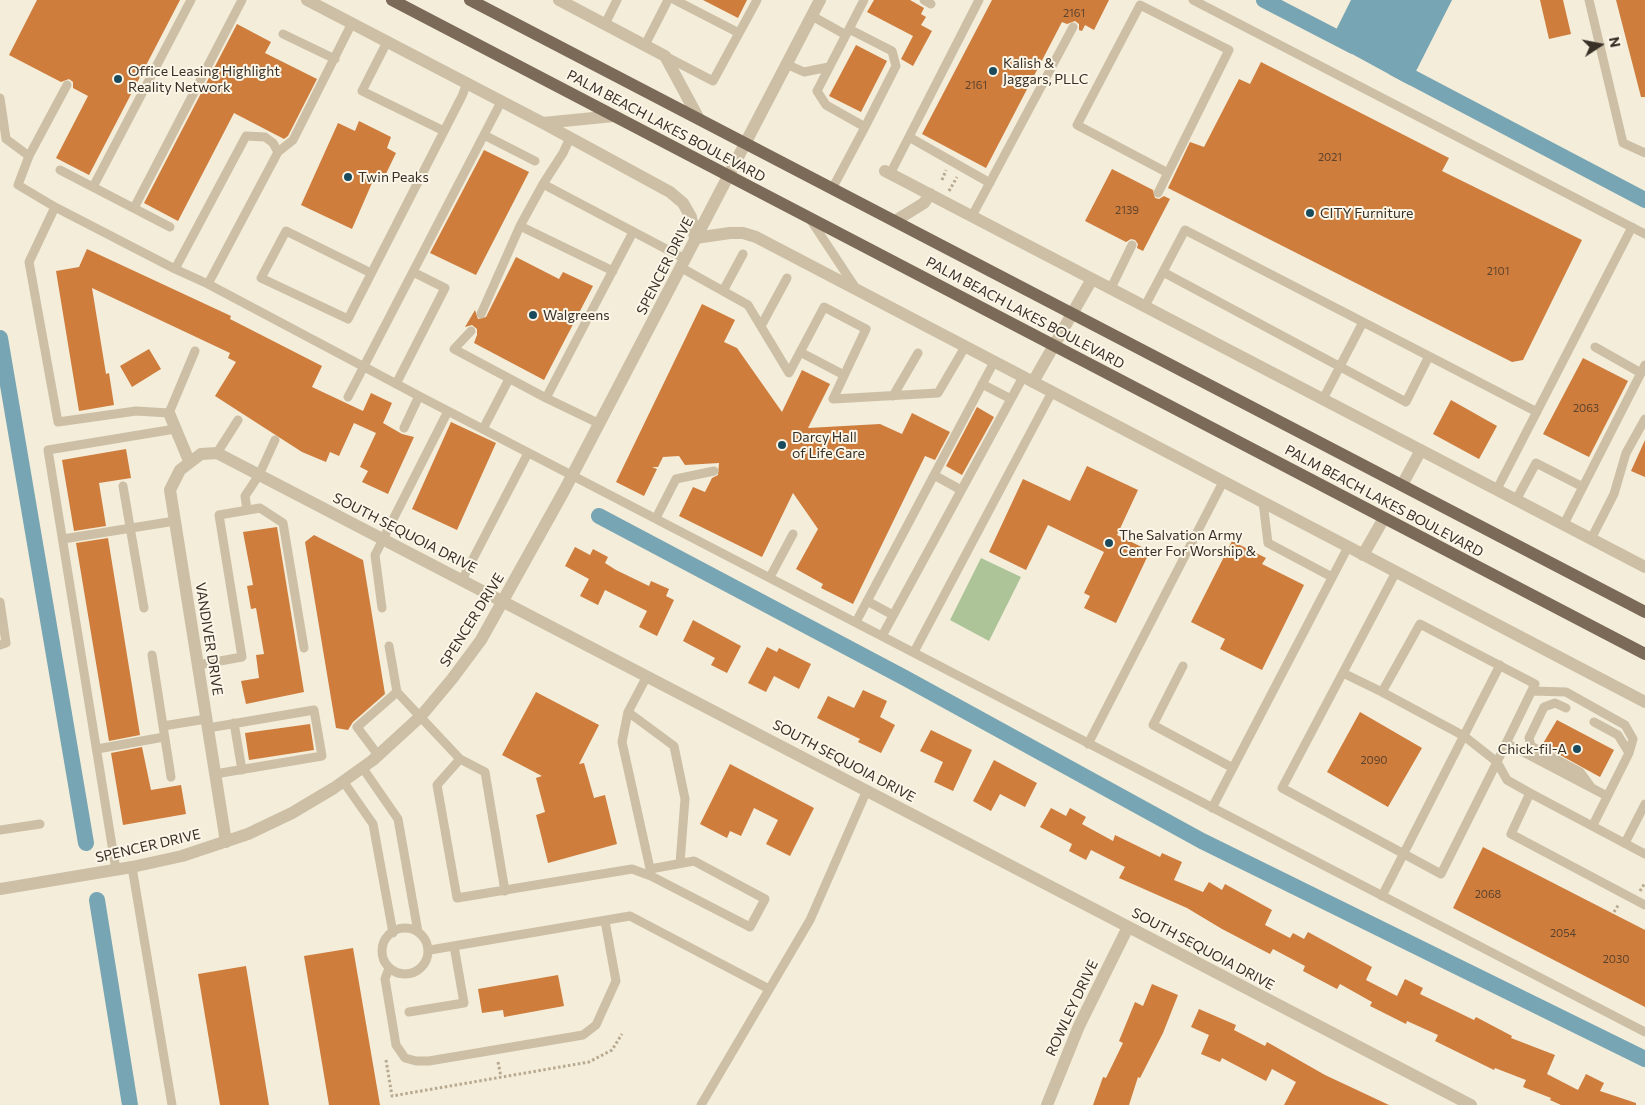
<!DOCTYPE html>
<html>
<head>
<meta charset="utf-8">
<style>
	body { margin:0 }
	#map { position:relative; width:1645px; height:1105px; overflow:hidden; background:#f3edda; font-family:Commissioner,sans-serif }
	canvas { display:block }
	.north { position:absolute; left:1575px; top:20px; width:50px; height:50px; -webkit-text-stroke:4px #fbf6e7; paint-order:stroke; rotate:79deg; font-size:14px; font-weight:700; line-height:20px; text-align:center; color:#383027 }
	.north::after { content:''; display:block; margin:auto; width:18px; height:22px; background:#383027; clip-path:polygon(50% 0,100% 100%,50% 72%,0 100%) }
</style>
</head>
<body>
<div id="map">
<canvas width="1645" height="1105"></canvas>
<div class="north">N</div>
</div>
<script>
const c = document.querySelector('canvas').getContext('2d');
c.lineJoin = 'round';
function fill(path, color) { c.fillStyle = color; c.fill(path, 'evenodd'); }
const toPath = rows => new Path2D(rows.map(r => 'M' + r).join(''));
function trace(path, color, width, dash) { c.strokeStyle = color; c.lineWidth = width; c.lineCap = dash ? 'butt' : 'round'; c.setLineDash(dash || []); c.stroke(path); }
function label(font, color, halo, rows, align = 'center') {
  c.font = font + ' Commissioner,sans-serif'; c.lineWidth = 4; c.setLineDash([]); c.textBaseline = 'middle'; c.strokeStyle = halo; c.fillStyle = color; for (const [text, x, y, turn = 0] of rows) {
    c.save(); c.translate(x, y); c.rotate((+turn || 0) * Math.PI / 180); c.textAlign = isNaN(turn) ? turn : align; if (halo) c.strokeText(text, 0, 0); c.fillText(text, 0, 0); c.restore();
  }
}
const green = toPath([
	[981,558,1021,577,989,641,950,620]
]);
const water = toPath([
	[1351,0,1452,0,1409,85,1330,42]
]);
const canal = toPath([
	[1264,0,1353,46],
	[1394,68,1645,200],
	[0,338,86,843],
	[599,516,905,678,1202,841,1645,1059],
	[97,900,130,1105]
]);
const building = toPath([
	[37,0,180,0,89,175,56,158,88,96,73,88,73,82,69,79,61,82,9,55],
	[703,0,747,0,738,18],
	[874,0,910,0,924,8,921,14,926,17,921,25,932,31,913,66,901,59,913,36,867,12],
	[992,0,1109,0,1094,30,1085,25,1082,31,1079,30,1079,24,1075,21,1067,24,1062,22,986,168,922,134],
	[1540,0,1563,0,1571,34,1549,39],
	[1616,0,1645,0,1645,97,1641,97],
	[237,24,271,42,265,53,317,79,288,136,284,139,234,113,178,221,144,203],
	[856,45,887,61,861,112,829,96],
	[1261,62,1449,158,1442,171,1582,240,1523,360,1512,362,1168,188,1190,142,1204,147,1239,79,1250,84],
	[359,121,391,137,387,148,396,153,383,180,375,176,352,229,301,205,338,123,355,131],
	[484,150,529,172,476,275,430,253],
	[1112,169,1153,190,1155,198,1159,199,1164,196,1170,199,1143,251,1137,248,1138,244,1135,240,1131,239,1126,242,1085,221],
	[87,249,231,316,230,319,322,366,312,387,363,411,371,393,392,403,383,423,402,434,414,437,388,494,362,482,368,471,360,467,376,433,354,423,339,456,330,452,326,462,302,452,215,396,236,362,228,358,230,353,92,288,106,374,109,373,114,405,79,411,56,271,79,267],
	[516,257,559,279,563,272,593,286,544,380,474,343,477,335,477,329,472,325,465,327,475,310,478,319,486,317],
	[702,304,735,320,724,342,737,348,782,412,802,370,830,384,808,428,880,424,902,434,912,413,950,432,935,460,925,456,853,604,821,588,823,584,796,569,818,529,793,493,762,557,679,516,693,487,705,492,712,478,718,475,719,463,685,465,679,456,663,457,658,467,652,467,657,469,644,496,616,482],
	[149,349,161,369,132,387,120,366],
	[1583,358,1628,381,1589,457,1543,434],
	[1451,400,1497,426,1479,459,1433,434],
	[977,407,994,417,962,475,946,466],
	[451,422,496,443,457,530,412,509],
	[1645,440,1645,477,1631,471],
	[126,449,131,478,99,483,106,526,74,531,62,460],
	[1087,466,1138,490,1117,535,1150,551,1116,623,1084,608,1090,596,1084,593,1104,552,1048,525,1026,570,989,552,1023,479,1070,501],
	[277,527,304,692,246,704,241,681,259,678,256,655,264,654,256,608,251,609,247,586,253,585,243,532],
	[314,535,363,560,385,694,353,722,348,730,336,728,305,542],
	[108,538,140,735,109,741,76,543],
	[1232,541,1266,558,1262,564,1304,585,1262,670,1220,649,1225,639,1191,622],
	[575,547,590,555,593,549,608,557,605,563,616,570,649,586,651,581,669,589,666,596,674,600,657,636,639,627,647,611,605,590,598,605,580,596,589,579,565,566],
	[693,620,741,646,727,673,711,665,715,658,683,641],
	[767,647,777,652,779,648,811,664,799,689,774,676,766,692,748,683],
	[863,690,887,701,880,717,895,725,881,753,858,742,860,739,817,718,828,696,854,708],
	[536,692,599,725,579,764,584,763,594,798,605,795,617,844,548,863,536,815,545,812,536,778,542,776,502,755],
	[1360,712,1422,748,1388,807,1327,772],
	[1557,720,1614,750,1600,777,1542,745],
	[310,724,314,750,249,760,245,733],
	[931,730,972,750,953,791,934,782,943,762,920,751],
	[142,747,151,790,181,785,186,814,123,825,111,753],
	[994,760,1037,783,1025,807,1000,794,991,811,973,801],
	[730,764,814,808,790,856,766,844,778,820,754,808,741,836,730,831,727,838,700,824],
	[1051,808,1066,816,1070,808,1086,817,1082,824,1113,841,1115,835,1160,857,1162,853,1182,862,1174,880,1203,892,1209,882,1222,890,1225,884,1272,910,1265,925,1290,938,1293,933,1304,939,1308,932,1332,945,1372,967,1366,980,1397,996,1405,979,1423,988,1420,994,1474,1020,1476,1017,1512,1036,1511,1038,1555,1055,1547,1074,1578,1090,1586,1074,1604,1083,1600,1091,1636,1103,1636,1105,1561,1105,1550,1100,1551,1098,1523,1087,1526,1080,1495,1068,1494,1070,1435,1041,1438,1035,1407,1021,1406,1024,1370,1006,1372,1002,1340,984,1337,989,1303,971,1305,966,1273,949,1270,954,1222,929,1187,908,1119,878,1125,867,1091,850,1086,860,1069,851,1072,844,1040,827],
	[1483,847,1645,930,1645,1007,1453,908],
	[353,948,380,1105,329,1105,304,956],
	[246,966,269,1105,220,1105,198,974],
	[558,975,564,1006,504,1017,503,1010,482,1013,478,989],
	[1152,984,1178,995,1163,1033,1140,1078,1138,1077,1129,1105,1093,1105,1103,1077,1106,1078,1123,1043,1119,1041,1135,1002,1143,1006],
	[1199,1009,1236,1025,1234,1030,1265,1046,1267,1042,1325,1075,1389,1105,1284,1105,1296,1082,1272,1069,1266,1081,1222,1058,1220,1062,1201,1054,1209,1035,1191,1027]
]);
const path = toPath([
	[942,180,946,170],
	[949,191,957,177],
	[1640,891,1645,883],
	[1614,912,1619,904],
	[386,1060,392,1096,589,1062,612,1050,622,1034],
	[498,1062,501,1077]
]);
const service = toPath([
	[675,0,739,33],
	[924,0,931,4],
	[1193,0,1645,234],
	[1589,0,1623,143,1645,153],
	[812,16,846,35],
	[605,24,617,0],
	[849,29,892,51,896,66,865,127],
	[283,34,335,59],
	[387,42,362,91,444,131],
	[645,45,668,0],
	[665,56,713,81,757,0],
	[786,64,804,72,829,67],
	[0,98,6,139,29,156,67,85],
	[484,135,535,161],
	[909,137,990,183],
	[570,138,563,153,543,184,520,226,613,271],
	[29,156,18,185,55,207],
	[60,170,170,227],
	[890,174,979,0],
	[543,184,685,259],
	[93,187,191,0],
	[832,189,865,127,826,105,817,91,864,0],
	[1158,193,1229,50,1140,5,1077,125,1168,173],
	[134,208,242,0],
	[972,216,1073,27],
	[810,219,855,287],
	[680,267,748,305,789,373,824,307,866,329,833,399,938,393,965,347],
	[175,269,246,136,265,137,273,143,278,152],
	[1163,272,1406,402,1429,356],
	[371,273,286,231,261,278,348,319,462,96,467,83],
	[208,284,278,152,293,140,352,23],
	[1111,288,1132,245],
	[723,291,743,254],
	[1145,306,1185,230,1537,412],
	[481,314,520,226],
	[761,326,787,278],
	[471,331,454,349,546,398,633,232],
	[1595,347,1641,373],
	[195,351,169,413,136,411,58,422,29,262,55,207,175,269,208,284,419,396,1645,1032],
	[800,352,844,375],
	[396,384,445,288,413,272],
	[982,384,1011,399],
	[893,396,918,353],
	[348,397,501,102],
	[546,398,600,424],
	[1323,399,1363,322],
	[404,428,419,396],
	[483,429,509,379],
	[217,453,238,420],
	[934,475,961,490],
	[123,486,144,608],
	[1497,489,1632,227],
	[1516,500,1536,463,1583,487],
	[1263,502,1268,543,1332,577],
	[247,510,245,496,259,475,275,440],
	[656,518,676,479,714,471],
	[1564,524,1645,365],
	[63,539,175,521],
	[1591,539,1614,494,1626,453,1645,419],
	[1396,572,1282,788,1441,874,1497,762,1464,736,1382,692,1420,624,1535,684,1497,762,1507,780,1530,793],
	[770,577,793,534],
	[462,580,528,453],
	[867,601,893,615],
	[0,602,6,643,0,645],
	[382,608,375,555,448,411],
	[856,622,994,362],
	[882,636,1023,377],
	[389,646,397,692,460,759,485,772,505,891],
	[914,652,1052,392],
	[152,655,163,726],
	[198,665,242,657,219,515,260,508,283,523,304,648],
	[1183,666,1153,725,1233,768],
	[1343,673,1382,692],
	[647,676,628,712,622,742,651,873],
	[1532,691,1566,692,1625,725,1633,739,1629,753,1593,825],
	[1566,708,1555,703,1544,707,1529,738,1531,746,1580,772,1591,787],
	[628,712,674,746,685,799,680,863],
	[1594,722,1618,735,1629,753],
	[234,723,242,770],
	[208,728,314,710,322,756,215,774],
	[1506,743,1607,796],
	[1088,744,1223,482],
	[97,749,164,737],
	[378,755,357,727,397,692],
	[460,759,437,785,457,898,632,869,651,876,750,927,765,899,694,861,650,869],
	[362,767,398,819,418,932],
	[171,777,163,726,206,719],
	[343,781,373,824,393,933],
	[1212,808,1348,547],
	[0,830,40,824],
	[1625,843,1645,804],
	[1645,854,1530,793,1511,834,1645,905],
	[132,867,172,1105],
	[116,870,48,450,175,429],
	[1382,896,1500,665],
	'382 951a23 23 0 1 1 46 0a23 23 0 1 1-46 0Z',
	[430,950,630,916,769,989],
	[389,968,385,979,396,1045,405,1058,416,1061,429,1061,583,1035,596,1025,616,981,605,921],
	[409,1012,464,1003,454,946],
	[701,1105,810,920,867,790]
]);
const minor = toPath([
	[307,0,543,123,670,192,683,203,691,217,695,238,730,233,743,233,756,237,1645,702],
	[559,0,665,56,699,119],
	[543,123,614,116],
	[885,171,1645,567],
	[895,221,924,203,930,194],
	[1033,382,1092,279],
	[169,413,189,461],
	[1402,485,1421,450],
	[1363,555,1384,518],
	[226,842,170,490,180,470,201,454,217,453,1471,1105],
	[1047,1105,1079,1026,1128,927]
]);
const tertiary = toPath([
	[0,889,132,867,182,856,248,834,292,813,334,788,373,760,421,716,452,679,481,640,564,491,820,0]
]);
const primary = toPath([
	[392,0,1645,654],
	[470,0,1645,612]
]);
const markers = [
	[993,71,5,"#194b5c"],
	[118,79,5,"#194b5c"],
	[348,177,5,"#194b5c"],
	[1310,213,5,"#194b5c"],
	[533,315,5,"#194b5c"],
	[782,445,5,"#194b5c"],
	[1109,543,5,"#194b5c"],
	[1577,749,5,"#194b5c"]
];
const numberNames = [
	["2161",1074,13],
	["2161",976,85],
	["2021",1330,157],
	["2139",1127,210],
	["2101",1498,271],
	["2063",1586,408],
	["2090",1374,760],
	["2068",1488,894],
	["2054",1563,933],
	["2030",1616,959]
];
const poiNames = [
	["Kalish &",1003,63],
	["Jaggars, PLLC",1003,79],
	["Office Leasing Highlight",128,71],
	["Reality Network",128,87],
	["Twin Peaks",358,177],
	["CITY Furniture",1320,213],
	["Walgreens",543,315],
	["Darcy Hall",792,437],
	["of Life Care",792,453],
	["The Salvation Army",1119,535],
	["Center For Worship &",1119,551],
	["Chick-fil-A",1567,749,"right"]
];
const streetNames = [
	["PALM BEACH LAKES BOULEVARD",666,126,28],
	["SPENCER DRIVE",665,266,-63],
	["PALM BEACH LAKES BOULEVARD",1025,313,28],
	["PALM BEACH LAKES BOULEVARD",1384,501,28],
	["SOUTH SEQUOIA DRIVE",405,533,27],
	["SPENCER DRIVE",472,620,-58],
	["VANDIVER DRIVE",209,639,81],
	["SOUTH SEQUOIA DRIVE",844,761,28],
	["SPENCER DRIVE",148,846,-13],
	["SOUTH SEQUOIA DRIVE",1203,949,28],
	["ROWLEY DRIVE",1072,1008,-65]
];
fill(green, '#adc499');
fill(water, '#77a5b3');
trace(canal, '#77a5b3', 16);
fill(building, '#ce7d3d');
trace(path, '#b8a98f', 3, [2.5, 2.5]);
trace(service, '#ccbfa5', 9);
trace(minor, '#ccbfa5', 12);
trace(tertiary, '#ccbfa5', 12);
trace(primary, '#7b6a57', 12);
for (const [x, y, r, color] of markers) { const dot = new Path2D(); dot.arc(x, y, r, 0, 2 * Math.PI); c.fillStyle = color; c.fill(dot); trace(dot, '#fbf6e7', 2); }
label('11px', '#5e432c', null, numberNames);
label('14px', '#383027', '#fbf6e7', poiNames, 'left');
label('14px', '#383027', '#fbf6e7', streetNames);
</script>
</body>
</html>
